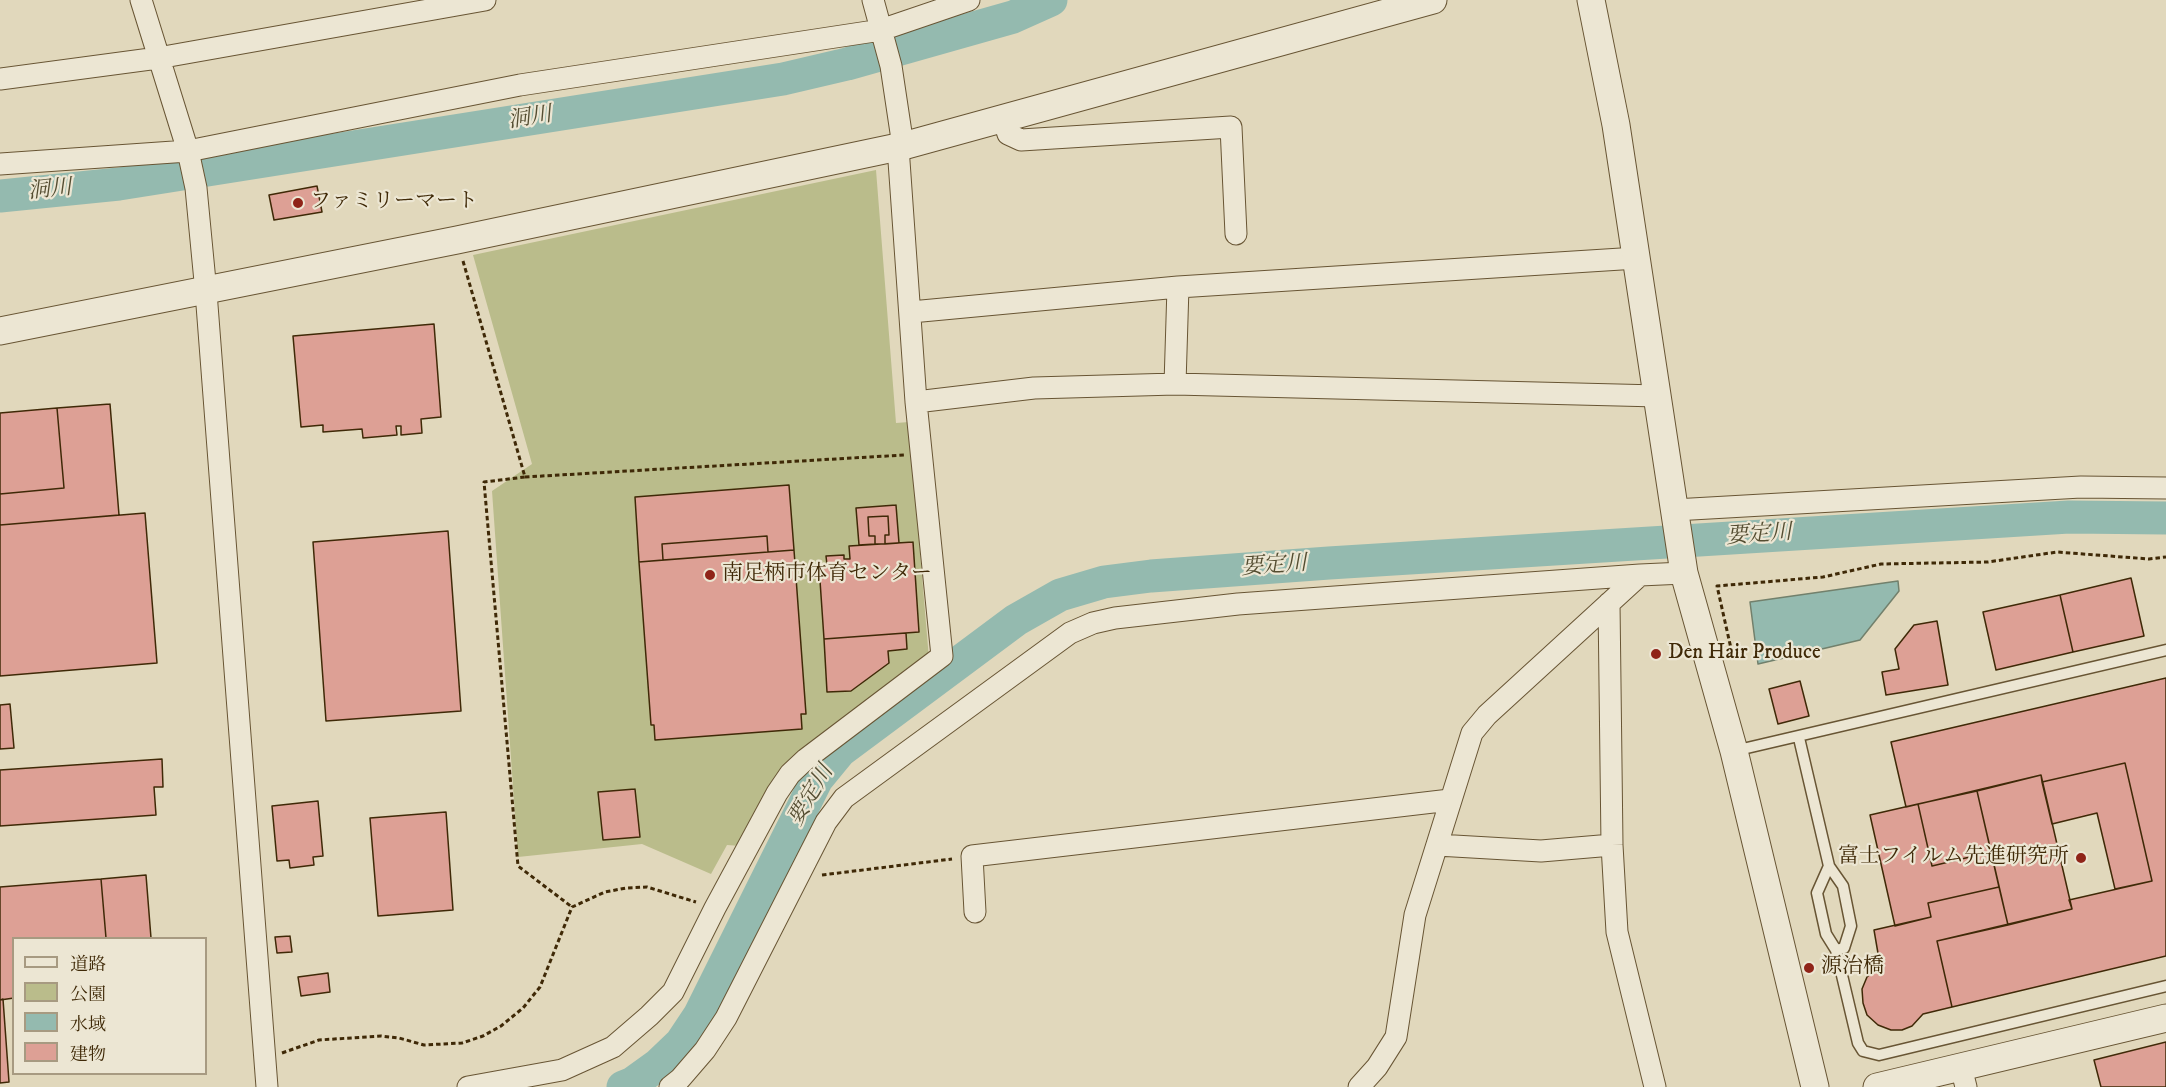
<!DOCTYPE html>
<html>
<head>
<meta charset="utf-8">
<style>
	body { margin:0 }
	#map { position:relative; width:2166px; height:1087px; overflow:hidden; background:#e1d8bc; font-family:"IM FELL DW Pica","Noto Serif JP",serif }
	canvas { display:block }
	.legend { position:absolute; left:12px; top:937px; width:195px; height:138px; box-sizing:border-box; background:#ece6d3; border:2px solid #a79a81; margin:0; padding:8px 10px; list-style:none; font-size:18px; color:#3f2907 }
	.legend li { display:flex; align-items:center; gap:12px; height:30px }
	.legend b { width:30px; border:2px solid #a79a81 }
</style>
</head>
<body>
<div id="map">
<canvas width="2166" height="1087"></canvas>
<ul class="legend">
<li><b style="height:8px;background:#ece6d3"></b>道路</li>
<li><b style="height:16px;background:#babc8b"></b>公園</li>
<li><b style="height:16px;background:#94baaf"></b>水域</li>
<li><b style="height:16px;background:#dda095"></b>建物</li>
</ul>
</div>
<script>
const c = document.querySelector('canvas').getContext('2d');
c.lineJoin = 'round';
function fill(path, color) { c.fillStyle = color; c.fill(path, 'evenodd'); }
const toPath = rows => new Path2D(rows.map(r => 'M' + r).join(''));
function trace(path, color, width, dash) { c.strokeStyle = color; c.lineWidth = width; c.lineCap = dash ? 'butt' : 'round'; c.setLineDash(dash || []); c.stroke(path); }
function label(font, color, halo, rows, align = 'center') {
  c.font = font + ' "IM FELL DW Pica","Noto Serif JP",serif'; c.lineWidth = 4.5; c.setLineDash([]); c.textBaseline = 'middle'; c.strokeStyle = halo; c.fillStyle = color; for (const [text, x, y, turn = 0] of rows) {
    c.save(); c.translate(x, y); c.rotate((+turn || 0) * Math.PI / 180); c.textAlign = isNaN(turn) ? turn : align; if (halo) c.strokeText(text, 0, 0); c.fillText(text, 0, 0); c.restore();
  }
}
const green = toPath([
	[876,170,896,423,909,422,929,659,790,761,762,798,741,846,727,845,711,874,642,844,518,857,492,491,532,464,473,255]
]);
const water = toPath([
	[1898,581,1899,591,1860,640,1758,664,1750,602,1898,581]
]);
const river = toPath([
	[0,196,119,184,783,79,847,64,1013,17,1051,0],
	[623,1087,633,1083,658,1065,681,1043,699,1016,817,779,840,751,1016,620,1060,595,1104,582,1151,576,1329,563,2069,517,2166,518]
]);
const building = toPath([
	[317,186,322,212,274,220,269,195,317,186],
	[434,324,441,417,421,419,422,433,401,435,401,426,396,426,397,435,363,438,362,429,323,432,323,425,301,427,293,336,434,324],
	[110,404,119,515,0,525,0,494,64,488,57,408,110,404],
	[57,408,64,488,0,494,0,413,57,408],
	[789,485,794,550,768,552,767,536,662,544,663,560,639,562,635,497,789,485],
	[896,505,899,543,885,544,885,535,889,535,888,516,868,517,869,536,875,536,875,544,859,545,856,508,896,505],
	[145,513,157,663,0,676,0,525,145,513],
	[888,516,889,535,885,535,885,544,875,544,875,536,869,536,868,517,888,516],
	[448,531,461,711,326,721,313,542,448,531],
	[767,536,768,552,663,560,662,544,767,536],
	[913,542,919,632,824,639,819,566,827,565,826,556,844,555,844,559,850,559,849,546,913,542],
	[794,550,806,714,801,714,802,729,655,740,654,725,651,725,639,562,794,550],
	[2131,578,2144,636,2073,652,2060,595,2131,578],
	[2060,595,2073,652,1996,670,1983,612,2060,595],
	[1937,621,1948,685,1886,695,1882,672,1899,669,1895,649,1914,625,1937,621],
	[906,633,907,649,888,651,889,663,851,691,827,692,824,639,906,633],
	[2166,678,2166,956,1952,1007,1937,941,2072,909,2069,900,2152,881,2125,763,2042,782,2041,775,1906,807,1891,742,2166,678],
	[1800,681,1809,716,1778,724,1769,689,1800,681],
	[10,704,14,748,0,749,0,705,10,704],
	[162,759,163,787,154,787,156,815,0,826,0,770,162,759],
	[2125,763,2152,881,2115,889,2097,813,2052,824,2042,782,2125,763],
	[2041,775,2072,909,2008,925,1977,791,2041,775],
	[635,789,640,837,603,840,598,792,635,789],
	[1977,791,1991,852,1932,866,1918,804,1977,791],
	[318,801,323,856,313,857,314,865,290,868,289,860,277,861,272,806,318,801],
	[1918,804,1932,866,1991,852,1999,887,1928,903,1931,917,1895,926,1870,815,1918,804],
	[446,812,453,910,378,916,370,818,446,812],
	[146,875,151,938,106,938,101,879,146,875],
	[101,879,106,938,14,938,14,998,0,1000,0,887,101,879],
	[1999,887,2008,925,1937,941,1952,1007,1923,1014,1912,1026,1902,1030,1891,1030,1878,1025,1867,1015,1863,1003,1862,989,1867,977,1880,965,1874,930,1931,917,1928,903,1999,887],
	[290,936,292,952,277,953,275,937,290,936],
	[328,973,330,992,301,996,298,977,328,973],
	[3,999,9,1082,0,1083,0,1000,3,999],
	[2166,1042,2166,1087,2101,1087,2094,1060,2166,1042]
]);
const path = toPath([
	[463,261,525,477,484,482,518,866,572,907],
	[525,477,904,455],
	[1732,653,1717,586,1823,577,1881,564,1988,562,2057,552,2149,559,2166,557],
	[822,875,952,859],
	[282,1053,319,1040,381,1036,399,1038,424,1045,462,1043,483,1036,501,1026,523,1008,540,987,572,907,605,892,626,888,647,887,696,902]
]);
const service = toPath([
	[1799,738,1829,866,1817,893,1826,934,1836,950,1858,1043,1863,1051,1879,1055,2166,986],
	[1734,751,2166,650],
	[1829,866,1843,886,1851,926,1844,948,1836,950]
]);
const minor = toPath([
	[141,0,188,151,196,188,206,292,267,1087],
	[873,0,891,66,903,146],
	[0,79,158,58,485,0],
	[1003,119,1008,134,1021,140,1231,127,1236,234],
	[0,164,188,151,520,85,881,30,969,0],
	[911,312,1178,287,1637,258],
	[1175,384,1178,287],
	[916,402,1034,388,1175,384,1658,396],
	[1674,510,2081,487,2166,488],
	[1609,603,1612,845,1617,932,1655,1087],
	[1437,845,1541,851,1612,845],
	[975,912,972,856,1450,800],
	[1961,1067,1966,1087],
	[468,1087,562,1070,613,1047,649,1016,673,992,715,908,777,793,790,774,806,759,942,656,916,402,898,147],
	[670,1087,680,1079,705,1050,726,1018,826,822,844,798,1070,633,1093,623,1115,618,1238,604,1640,575],
	[1359,1087,1377,1067,1396,1037,1415,915,1472,733,1487,715,1640,575,1684,573]
]);
const tertiary = toPath([
	[1591,0,1616,125,1684,573,1734,751,1815,1087],
	[0,331,457,240,903,146,1433,0],
	[1877,1087,2166,1018]
]);
const markers = [
	[298,203,6,"#8f2418"],
	[710,575,6,"#8f2418"],
	[1656,654,6,"#8f2418"],
	[2081,858,6,"#8f2418"],
	[1809,968,6,"#8f2418"]
];
const poiNames = [
	["ファミリーマート",310,203],
	["南足柄市体育センター",722,575],
	["Den Hair Produce",1668,654],
	["富士フイルム先進研究所",2069,858,"right"],
	["源治橋",1821,968]
];
const waterNames = [
	["洞川",530,119,-9],
	["洞川",50,191,-6],
	["要定川",1759,536,-4],
	["要定川",1274,567,-4],
	["要定川",812,796,-59]
];
fill(green, '#babc8b');
fill(water, '#94baaf');
trace(water, '#72806c', 1.5);
trace(river, '#94baaf', 33);
fill(building, '#dda095');
trace(building, '#3f2907', 1.5);
trace(service, '#685534', 13);
trace(minor, '#685534', 23);
trace(tertiary, '#685534', 29);
trace(path, '#3f2907', 3, [4.5, 3]);
trace(service, '#ece6d3', 10);
trace(minor, '#ece6d3', 21);
trace(tertiary, '#ece6d3', 27);
for (const [x, y, r, color] of markers) { const dot = new Path2D(); dot.arc(x, y, r, 0, 2 * Math.PI); c.fillStyle = color; c.fill(dot); trace(dot, '#ece6d3', 2); }
label('21px', '#3f2907', '#ece6d3', poiNames, 'left');
label('italic 22px', '#544d31', '#ece6d3', waterNames);
</script>
</body>
</html>
